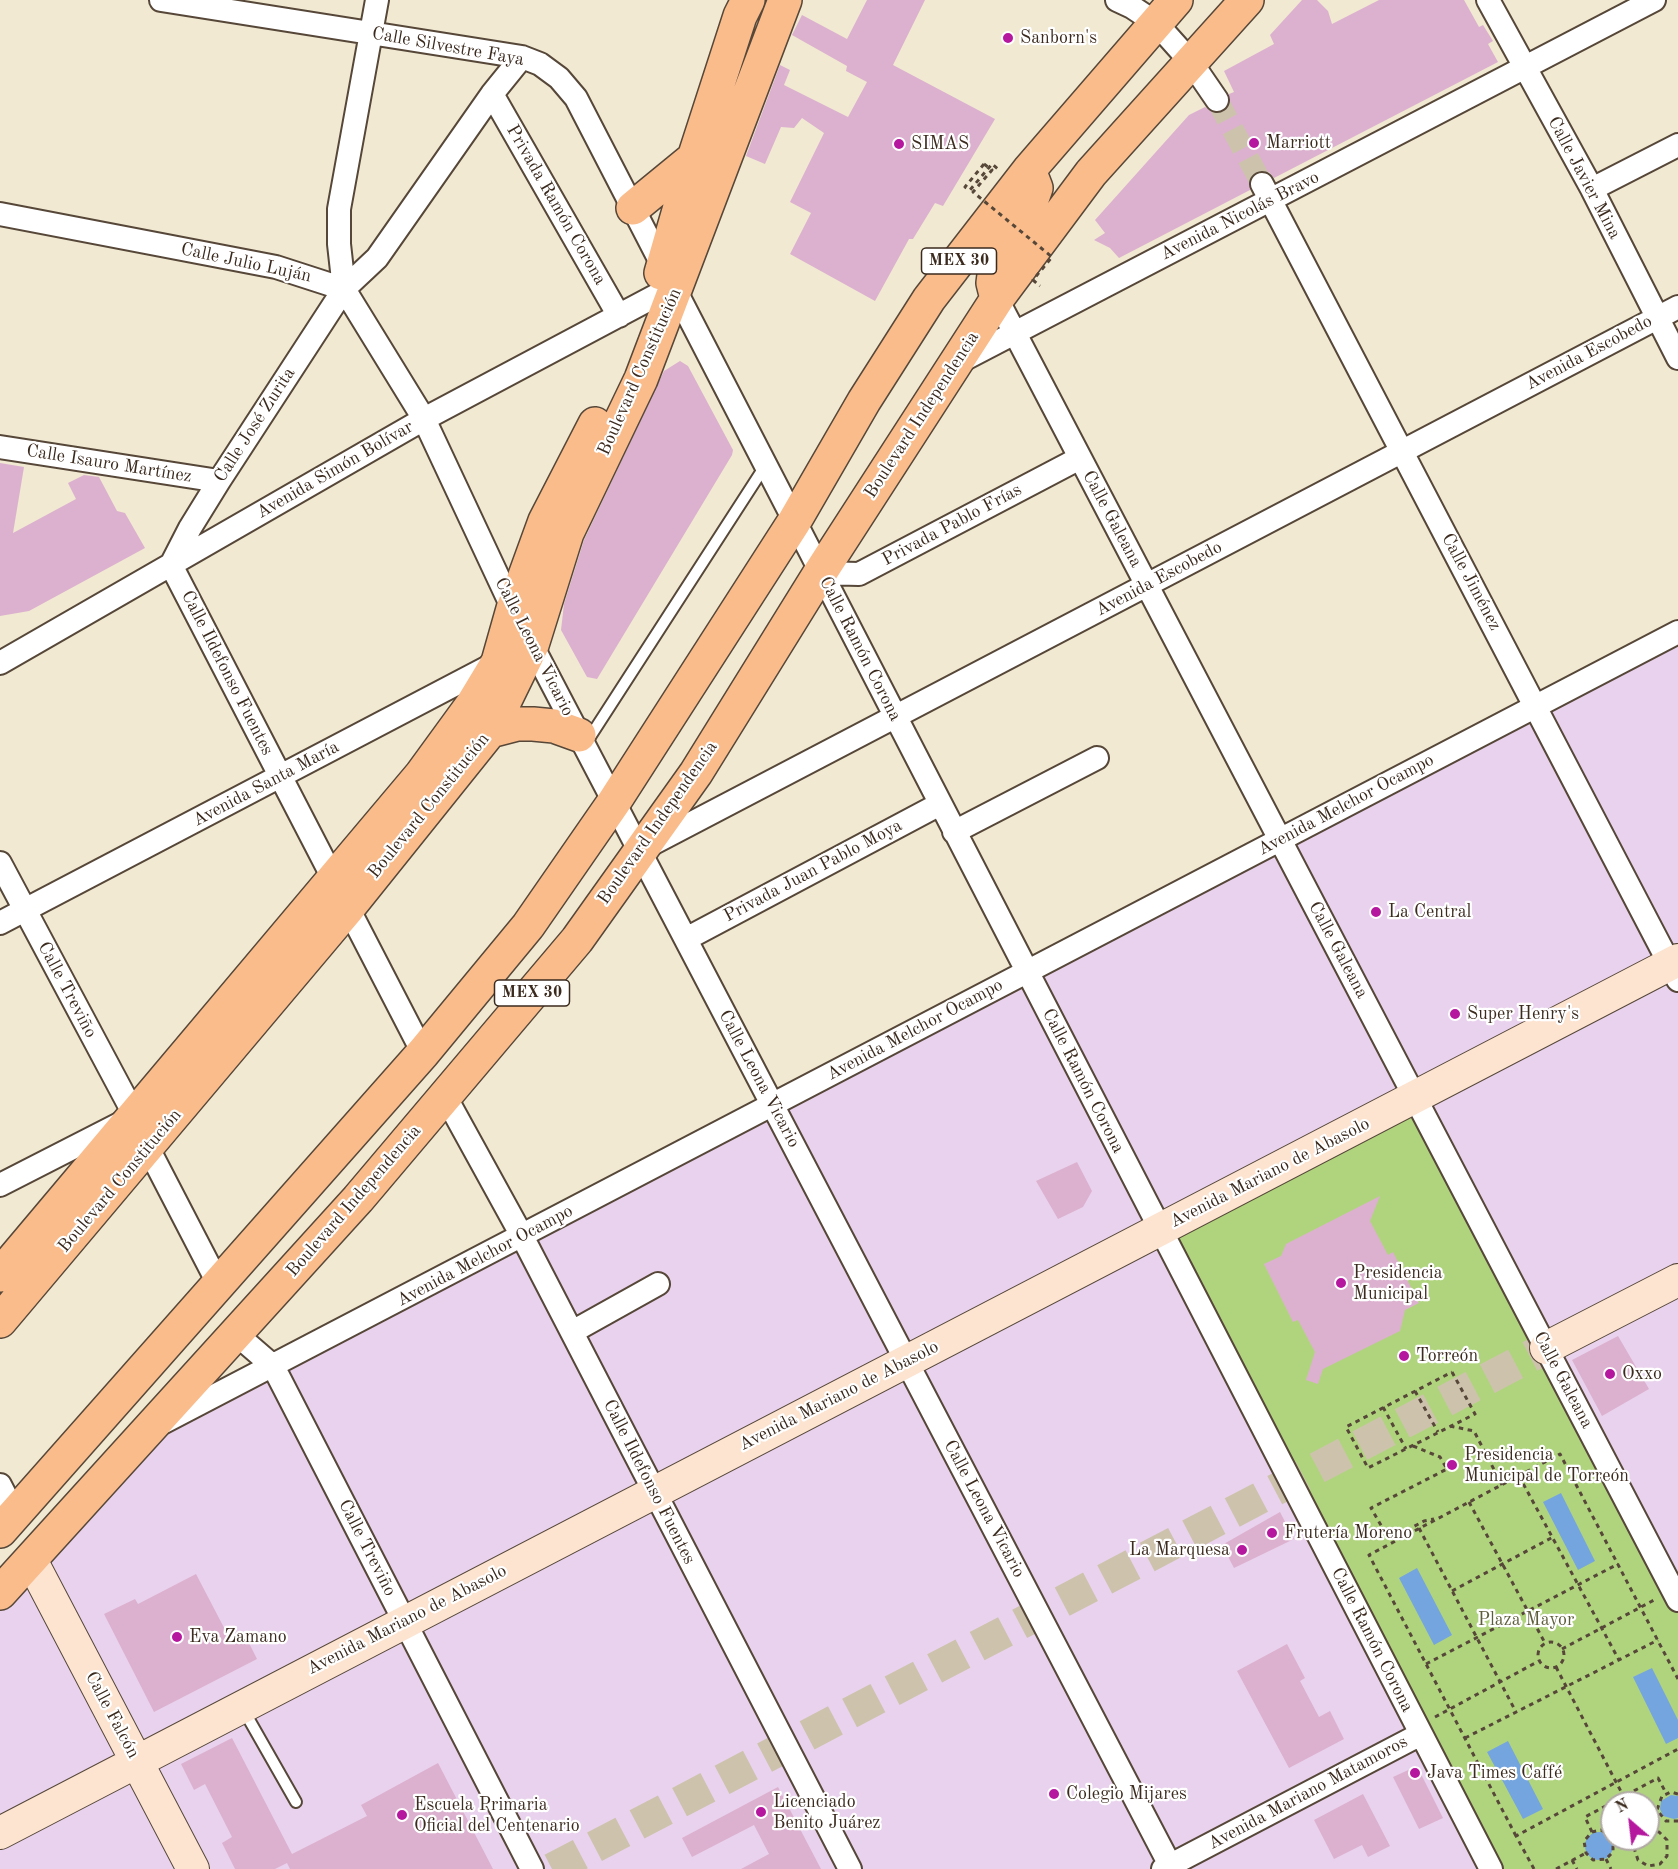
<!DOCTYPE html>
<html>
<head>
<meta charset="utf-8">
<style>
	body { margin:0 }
	#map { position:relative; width:1678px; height:1869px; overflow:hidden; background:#f1e9d1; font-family:"Old Standard TT",serif }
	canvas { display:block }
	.north { position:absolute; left:1600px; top:1791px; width:60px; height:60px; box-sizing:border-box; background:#fff; border:2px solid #b1aaa5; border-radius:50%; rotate:332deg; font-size:16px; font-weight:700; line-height:24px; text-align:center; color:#3b2a1e }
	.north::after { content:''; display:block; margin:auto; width:21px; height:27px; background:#b5179e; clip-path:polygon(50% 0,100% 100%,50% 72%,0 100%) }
</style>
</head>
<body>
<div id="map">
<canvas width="1678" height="1869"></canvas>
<div class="north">N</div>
</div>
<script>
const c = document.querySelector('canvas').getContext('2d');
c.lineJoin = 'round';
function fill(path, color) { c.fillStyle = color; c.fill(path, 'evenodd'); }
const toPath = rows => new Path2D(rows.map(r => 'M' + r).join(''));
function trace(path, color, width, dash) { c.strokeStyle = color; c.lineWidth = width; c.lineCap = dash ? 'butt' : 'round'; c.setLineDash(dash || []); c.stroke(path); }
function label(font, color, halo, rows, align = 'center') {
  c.font = font + ' "Old Standard TT",serif'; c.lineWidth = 4.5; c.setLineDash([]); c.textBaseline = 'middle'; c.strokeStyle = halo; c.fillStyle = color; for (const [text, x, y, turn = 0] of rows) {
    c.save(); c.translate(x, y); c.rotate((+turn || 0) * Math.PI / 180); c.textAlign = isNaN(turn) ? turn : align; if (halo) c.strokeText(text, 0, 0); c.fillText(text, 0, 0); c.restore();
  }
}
const built = toPath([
	[1678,637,1678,1869,0,1869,0,1592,143,1440],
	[1612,1803,1648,1803,1648,1839,1612,1839]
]);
const green = toPath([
	[1416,1097,1678,1596,1678,1869,1491,1869,1161,1231],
	[1612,1803,1648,1803,1648,1839,1612,1839]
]);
const water = toPath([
	[1561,1493,1595,1561,1578,1570,1543,1502],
	[1417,1568,1452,1635,1434,1645,1399,1578],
	[1652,1668,1678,1720,1678,1738,1666,1744,1633,1677],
	[1508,1741,1543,1809,1523,1819,1487,1752],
	[1671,1795,1678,1796,1678,1818,1674,1819,1663,1816,1660,1809,1661,1801],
	'1585 1846a14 14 0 1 1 28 0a14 14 0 1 1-28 0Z'
]);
const building = toPath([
	[867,0,925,0,893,65,995,119,943,206,935,203,913,239,909,239,875,301,790,254,811,213,790,202,824,133,802,118,794,128,781,127,765,164,746,156,780,65,790,70,784,85,848,117,867,82,846,71,847,66,792,35,802,15,847,39],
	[1302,0,1317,0,1328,11,1332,24,1379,0,1464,0,1479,27,1483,25,1493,41,1488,44,1498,62,1274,178,1269,172,1256,172,1250,177,1250,190,1119,258,1110,248,1094,240,1105,233,1095,220,1189,115,1205,107,1212,112,1225,111,1229,105,1229,94,1234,92,1224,71,1274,44,1270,35],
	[680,361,688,366,733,450,732,455,597,679,587,677,561,630,564,604,584,540,664,371],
	[0,463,24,467,13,533,76,499,68,483,84,475,99,477,117,511,125,513,145,548,29,611,0,616],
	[1077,1162,1092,1191,1083,1207,1058,1219,1036,1181],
	[1380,1196,1370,1221,1388,1255,1393,1252,1419,1303,1405,1310,1400,1331,1323,1369,1318,1384,1306,1380,1315,1352,1298,1320,1293,1322,1264,1264,1281,1256,1286,1244],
	[1618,1336,1649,1389,1602,1416,1572,1360],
	[1280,1512,1294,1539,1234,1568,1222,1545],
	[196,1574,232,1643,245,1635,257,1659,154,1712,104,1614,135,1599,138,1604],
	[1287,1644,1305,1678,1300,1681,1319,1717,1330,1711,1344,1739,1289,1768,1237,1671],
	[232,1738,292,1854,367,1816,361,1805,438,1763,493,1869,290,1869,287,1863,275,1869,235,1869,222,1843,232,1837,205,1784,194,1790,181,1764],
	[1417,1766,1443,1818,1419,1829,1393,1777],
	[778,1787,821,1869,741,1869,769,1854,754,1825,692,1857,682,1838],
	[1363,1794,1390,1846,1368,1857,1362,1845,1334,1859,1314,1820]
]);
const streetTunnel = toPath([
	[1217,100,1262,184]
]);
const secondaryTunnel = toPath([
	[552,1869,1546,1348]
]);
const path = toPath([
	[984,164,965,187,970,190,992,164,999,170],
	[1452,1372,1475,1414,1368,1468,1346,1427,1452,1372],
	[1415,1391,1438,1432],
	[1383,1407,1406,1449],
	[1450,1426,1474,1431,1502,1485],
	[1413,1446,1440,1457,1447,1469,1371,1508,1386,1534,1400,1534,1424,1521,1434,1519],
	[1519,1476,1619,1660],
	[1469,1502,1545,1643],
	[1419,1528,1516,1712],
	[1452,1591,1553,1537],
	'1538 1655a13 13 0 1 1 26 0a13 13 0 1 1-26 0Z',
	[1562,1649,1656,1599],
	[1426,1664,1618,1564],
	[1556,1667,1627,1803],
	[1435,1717,1539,1661],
	[1465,1738,1658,1640],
	[1678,1794,1671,1792,1662,1796,1657,1810,1666,1821,1678,1821],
	[1648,1820,1659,1814],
	[1592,1832,1585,1817,1658,1778,1666,1793],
	[1516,1836,1369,1555,1560,1454,1678,1679],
	[1612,1837,1601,1830,1592,1832,1584,1841,1586,1853,1593,1860,1606,1859,1613,1852,1613,1839],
	[1637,1839,1634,1848,1638,1860,1648,1866,1660,1864,1667,1856,1667,1840,1659,1832,1648,1831],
	[1606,1859,1611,1869],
	[1572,1860,1577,1869],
	[1534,1869,1516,1836,1678,1749],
	[1556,1869,1586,1853]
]);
const lane = toPath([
	[588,740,765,466],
	[243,1709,296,1802]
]);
const street = toPath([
	[161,0,522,57,540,64,559,78,576,98,1491,1869],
	[377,0,339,209,339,244,344,289,424,419,513,609,1172,1869],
	[1117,0,1132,7,1156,23,1191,62,1217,100],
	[1488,0,1592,189,1678,358],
	[492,94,619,316],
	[1262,184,1678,980],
	[1592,189,1678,145],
	[0,214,276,267,344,289],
	[997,299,1678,1600],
	[957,363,1654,0],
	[0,447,219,481],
	[820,573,859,574,1080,458],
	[0,663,424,419,661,293,675,292],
	[954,832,1097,758],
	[646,847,1678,307],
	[0,863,135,1116,0,1185],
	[333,878,171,565,190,528,219,481,344,289,377,258,492,94,522,57],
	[348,908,423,1053],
	[0,923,496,663],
	[686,939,940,804],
	[445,1096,522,1236,850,1869],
	[148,1148,218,1283],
	[572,1332,658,1284],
	[236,1334,273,1366,532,1869],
	[164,1422,1678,632],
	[0,1485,15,1514],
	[1163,1869,1421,1734]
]);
const secondary = toPath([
	[1546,1348,1678,1280],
	[31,1560,193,1869],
	[0,1833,1678,960]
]);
const primary = toPath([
	[633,208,694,158],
	[661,273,694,158,740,16,748,0],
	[997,299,993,283,996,260,1031,202,1036,188,1031,175],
	[490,731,517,724,533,724,554,726,579,735],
	[0,1275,421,775,472,705,498,662,513,609,545,521,595,424],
	[0,1321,348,908,490,731,532,645,567,533,641,379,785,0],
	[0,1531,423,1053,528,926,614,802,794,522,864,401,929,299,1029,170,1176,0],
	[0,1593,358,1199,577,940,696,773,820,573,997,299,1091,173,1247,0]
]);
const pathBridge = toPath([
	[984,164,992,170,973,192,1052,257,1033,280,1040,286]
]);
const markers = [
	[1008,38,6,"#b5179e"],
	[1254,143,6,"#b5179e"],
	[899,144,6,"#b5179e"],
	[1376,912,6,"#b5179e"],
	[1455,1014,6,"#b5179e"],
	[1341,1283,6,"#b5179e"],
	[1404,1356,6,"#b5179e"],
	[1610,1374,6,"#b5179e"],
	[1452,1465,6,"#b5179e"],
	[1272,1533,6,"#b5179e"],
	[1242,1550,6,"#b5179e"],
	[177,1637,6,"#b5179e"],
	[1415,1773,6,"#b5179e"],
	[1054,1794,6,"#b5179e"],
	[761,1812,6,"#b5179e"],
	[402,1815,6,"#b5179e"]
];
const shields = [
	[959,261,75],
	[532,993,75]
];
const shieldNames = [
	["MEX 30",959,261],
	["MEX 30",532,993]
];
const poiNames = [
	["Sanborn's",1020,38],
	["Marriott",1266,143],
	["SIMAS",911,144],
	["La Central",1388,912],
	["Super Henry's",1467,1014],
	["Presidencia",1353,1273],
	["Municipal",1353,1294],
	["Torreón",1416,1356],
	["Oxxo",1622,1374],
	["Presidencia",1464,1455],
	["Municipal de Torreón",1464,1476],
	["Frutería Moreno",1284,1533],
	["La Marquesa",1230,1550,"right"],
	["Eva Zamano",189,1637],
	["Java Times Caffé",1427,1773],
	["Colegio Mijares",1066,1794],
	["Licenciado",773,1802],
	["Benito Juárez",773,1823],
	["Escuela Primaria",414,1805],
	["Oficial del Centenario",414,1826]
];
const streetNames = [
	["Calle Silvestre Faya",448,47,10],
	["Calle Javier Mina",1584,178,62],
	["Privada Ramón Corona",556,205,60],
	["Avenida Nicolás Bravo",1240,216,-27],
	["Calle Julio Luján",246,263,12],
	["Avenida Escobedo",1589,353,-28],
	["Boulevard Constitución",640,372,-66],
	["Boulevard Independencia",922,415,-57],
	["Calle José Zurita",255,425,-57],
	["Calle Isauro Martínez",109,464,9],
	["Avenida Simón Bolívar",335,470,-30],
	["Calle Galeana",1112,519,62],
	["Privada Pablo Frías",952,525,-28],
	["Avenida Escobedo",1159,579,-28],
	["Calle Jiménez",1471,582,62],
	["Calle Leona Vicario",534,647,63],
	["Calle Ramón Corona",860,649,63],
	["Calle Ildefonso Fuentes",227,673,63],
	["Avenida Santa María",266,784,-28],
	["Avenida Melchor Ocampo",1346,805,-28],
	["Boulevard Constitución",429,806,-51],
	["Boulevard Independencia",658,823,-55],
	["Privada Juan Pablo Moya",813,871,-28],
	["Calle Galeana",1338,950,62],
	["Calle Treviño",67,990,62],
	["Avenida Melchor Ocampo",915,1030,-28],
	["Calle Leona Vicario",759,1079,62],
	["Calle Ramón Corona",1083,1081,63],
	["Avenida Mariano de Abasolo",1270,1173,-27],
	["Boulevard Constitución",120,1181,-50],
	["Boulevard Independencia",354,1201,-49],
	["Avenida Melchor Ocampo",485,1256,-28],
	["Calle Galeana",1563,1380,62],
	["Avenida Mariano de Abasolo",839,1396,-27],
	["Calle Ildefonso Fuentes",649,1482,63],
	["Calle Leona Vicario",984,1509,62],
	["Calle Treviño",367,1548,63],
	["Avenida Mariano de Abasolo",407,1620,-27],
	["Calle Ramón Corona",1372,1640,63],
	["Calle Falcón",112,1715,62],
	["Avenida Mariano Matamoros",1308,1793,-28]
];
const parkNames = [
	["Plaza Mayor",1526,1620]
];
fill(built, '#e9d2ed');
fill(green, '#b0d47e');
fill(water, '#75a5df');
fill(building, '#dcb1cf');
trace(streetTunnel, '#cdc3ad', 22, [22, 11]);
trace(secondaryTunnel, '#cdc3ad', 32, [32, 16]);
trace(lane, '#564739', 14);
trace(street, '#564739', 26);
trace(secondary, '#564739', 34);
trace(primary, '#564739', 36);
trace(path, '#564739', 3, [4.5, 4.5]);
trace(lane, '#fff', 10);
trace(street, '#fff', 22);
trace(secondary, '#fde4d1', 32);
trace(primary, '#fabc8b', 33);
trace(pathBridge, '#564739', 3, [4.5, 4.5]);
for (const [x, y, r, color] of markers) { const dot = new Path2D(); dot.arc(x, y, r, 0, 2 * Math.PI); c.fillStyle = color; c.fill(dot); trace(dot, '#fff', 2); }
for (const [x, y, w] of shields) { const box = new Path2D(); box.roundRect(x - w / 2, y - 13, w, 26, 4.5); c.fillStyle = '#fff'; c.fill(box); trace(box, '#3b2a1e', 1.5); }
label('bold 16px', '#3b2a1e', null, shieldNames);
label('18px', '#3b2a1e', '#fff', poiNames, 'left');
label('18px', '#3b2a1e', '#fff', streetNames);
label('18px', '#5e5d3b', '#fff', parkNames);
</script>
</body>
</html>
